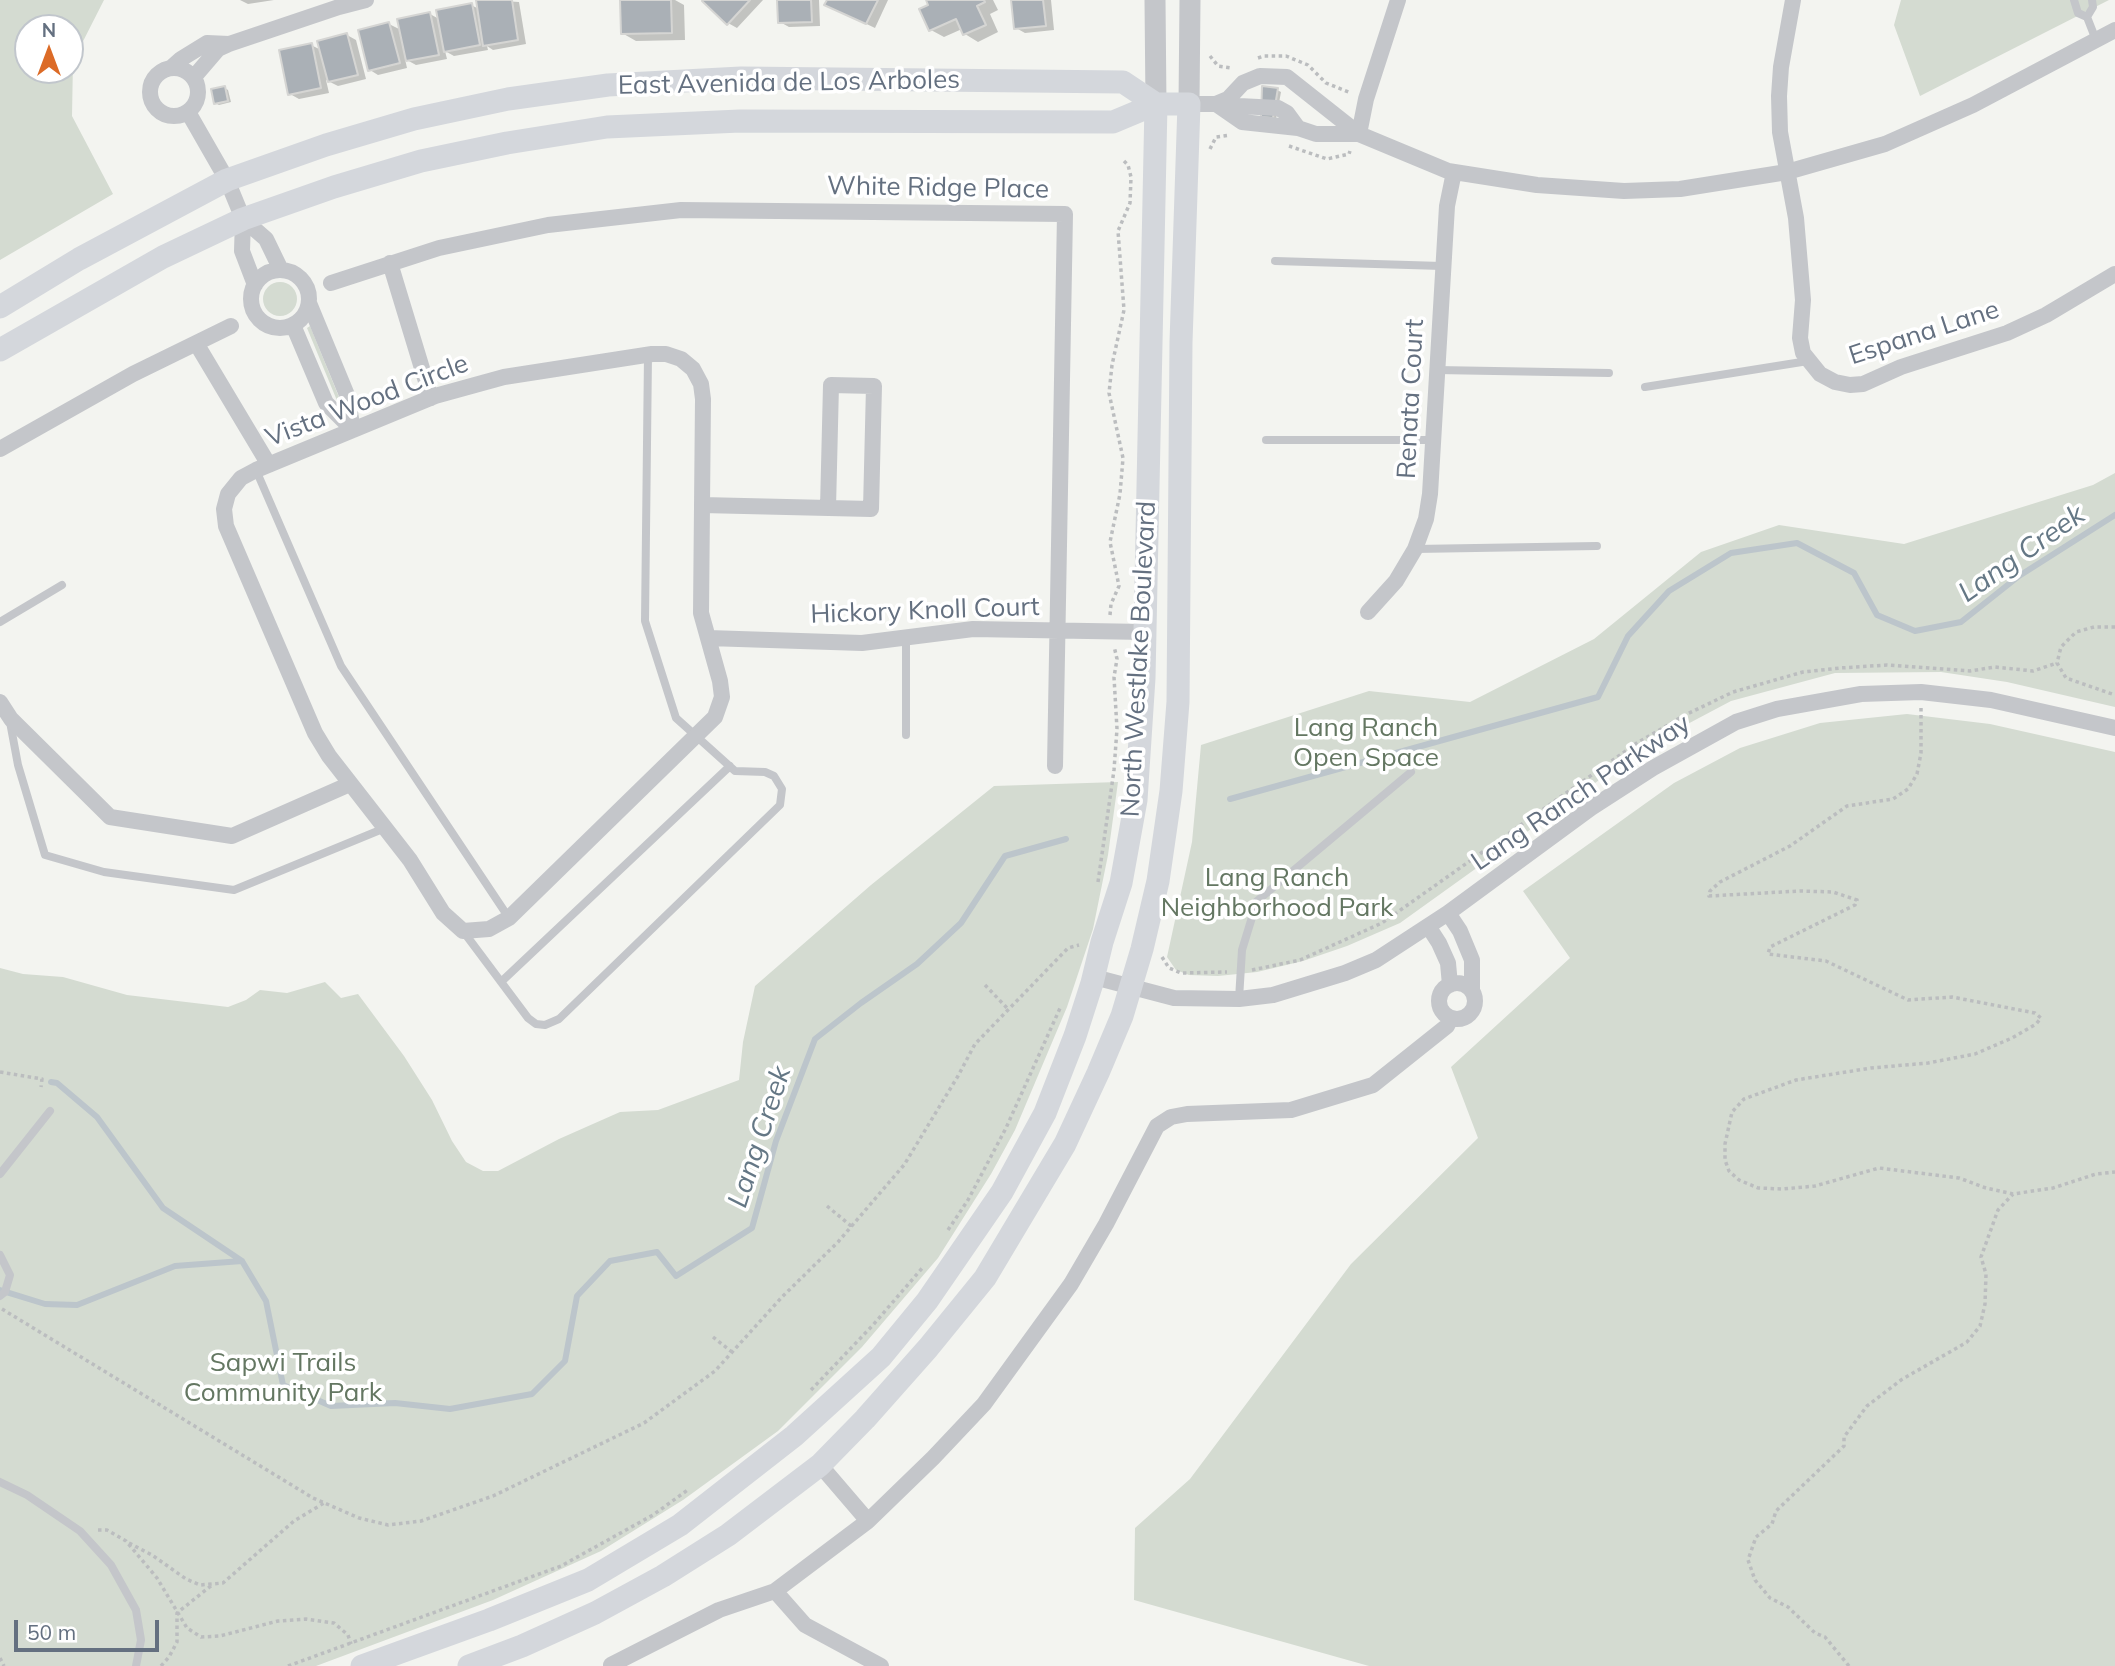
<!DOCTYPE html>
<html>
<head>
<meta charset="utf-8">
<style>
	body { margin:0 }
	#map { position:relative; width:2115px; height:1666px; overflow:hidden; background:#f3f4f0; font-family:Mulish,sans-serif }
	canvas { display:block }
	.north { position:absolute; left:14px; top:14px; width:70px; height:70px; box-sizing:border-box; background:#fff; border:2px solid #c1c6cc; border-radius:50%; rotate:0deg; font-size:19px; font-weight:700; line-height:28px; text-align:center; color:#647080 }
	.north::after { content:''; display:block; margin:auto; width:24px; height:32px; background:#dc6b27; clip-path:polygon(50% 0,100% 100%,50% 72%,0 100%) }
	.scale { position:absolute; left:14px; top:1620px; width:145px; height:32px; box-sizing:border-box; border:4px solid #647080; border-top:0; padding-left:9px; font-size:21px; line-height:24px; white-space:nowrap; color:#647080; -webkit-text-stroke:5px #fff; paint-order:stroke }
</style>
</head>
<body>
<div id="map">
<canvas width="2115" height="1666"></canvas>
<div class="north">N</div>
<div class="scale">50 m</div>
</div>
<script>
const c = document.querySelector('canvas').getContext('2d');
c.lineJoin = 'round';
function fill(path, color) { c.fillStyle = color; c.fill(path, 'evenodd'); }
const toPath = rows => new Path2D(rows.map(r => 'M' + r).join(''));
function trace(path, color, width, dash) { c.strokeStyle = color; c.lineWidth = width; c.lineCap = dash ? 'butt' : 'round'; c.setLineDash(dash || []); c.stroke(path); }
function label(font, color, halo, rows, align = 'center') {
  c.font = font + ' Mulish,sans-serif'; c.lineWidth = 7; c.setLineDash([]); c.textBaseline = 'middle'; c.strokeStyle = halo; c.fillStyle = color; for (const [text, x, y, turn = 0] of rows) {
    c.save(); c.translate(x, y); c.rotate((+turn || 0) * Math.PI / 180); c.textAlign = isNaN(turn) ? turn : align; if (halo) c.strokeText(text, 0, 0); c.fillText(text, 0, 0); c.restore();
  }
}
const green = toPath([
	[0,0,104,0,73,61,72,116,113,194,0,260],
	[28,28,70,28,70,70,28,70],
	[1901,0,2109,0,1920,96,1894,25],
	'263 299a17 17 0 1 1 34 0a17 17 0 1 1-34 0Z',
	[310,326,341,402,338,403,307,328],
	[2115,473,2115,707,2007,682,1941,672,1835,673,1731,701,1648,745,1400,923,1347,946,1303,961,1257,972,1218,976,1189,975,1176,970,1167,957,1192,842,1201,745,1369,691,1470,702,1594,639,1701,552,1779,525,1904,544,2093,485],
	[1907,714,1990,724,2115,752,2115,1666,1369,1666,1134,1600,1135,1528,1190,1479,1351,1264,1478,1138,1451,1067,1570,958,1523,891,1674,783,1740,748,1820,723],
	[1118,782,1108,855,1093,929,1067,1007,1015,1130,991,1174,938,1258,862,1347,778,1431,683,1500,601,1551,493,1600,316,1666,0,1666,0,968,23,974,63,977,127,995,228,1007,246,1000,260,990,287,993,325,982,341,998,358,994,404,1056,432,1100,452,1141,466,1162,483,1171,498,1171,559,1139,620,1112,658,1110,739,1080,743,1042,755,986,871,885,994,786]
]);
const shadow = toPath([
	[240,0,274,0,248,4],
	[488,0,519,2,526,44,493,50,487,46,488,50,454,56,445,51,447,59,416,65,405,59,407,68,378,75,370,70,389,24,401,30,430,14,439,19,471,5,479,9],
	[621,0,675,0,684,5,685,40,636,41,622,33],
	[706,0,763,0,737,28,728,23],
	[779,0,819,0,820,26,789,27,780,22],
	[828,0,888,0,875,28,835,9],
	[928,0,993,0,998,10,990,14,998,32,978,42,965,34,962,29,944,37,931,30,931,6],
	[1013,0,1051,0,1054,30,1025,33,1016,28],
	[347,35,356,40,366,79,338,86,326,80,329,93,299,99,290,94,311,45,321,50],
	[225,88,228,90,231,102,219,105,215,103],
	[1277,90,1281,92,1276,119,1267,118]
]);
const stream = toPath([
	[1230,799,1598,697,1628,636,1669,591,1731,553,1797,543,1854,573,1877,615,1915,631,1961,622,2019,576,2115,515],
	[51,1082,57,1083,97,1117,163,1208,242,1261,266,1301,283,1385,331,1406,395,1403,450,1409,532,1394,565,1361,577,1296,610,1261,657,1252,676,1276,752,1228,776,1141,815,1039,861,1003,917,964,961,923,1005,856,1066,839],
	[0,1290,45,1304,77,1305,175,1266,242,1261]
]);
const building = toPath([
	[476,0,512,0,518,40,483,46,476,0],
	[620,0,671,0,672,33,621,34,620,0],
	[703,0,750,0,727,25,702,1,703,0],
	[777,0,811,0,812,22,778,23,777,0],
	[827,0,878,0,866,24,824,5,827,0],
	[926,0,984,0,985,2,977,6,986,25,963,35,956,19,929,31,919,9,928,5,926,0],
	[1011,0,1043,0,1046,26,1014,29,1011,0],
	[472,3,480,45,444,52,436,10,472,3],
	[430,12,439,55,406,61,397,19,430,12],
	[389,22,400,63,368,71,358,30,389,22],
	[347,33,358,75,328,82,317,41,347,33],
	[312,43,321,88,288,95,279,50,312,43],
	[225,86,228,101,214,104,211,89,225,86],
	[1262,86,1278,88,1273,118,1261,117,1262,86]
]);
const path = toPath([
	[1210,56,1218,66,1232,68],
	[1258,58,1264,56,1286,56,1308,65,1326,83,1351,93],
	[1289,146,1327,159,1349,154,1350,151],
	[1210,149,1216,137,1230,135],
	[1110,615,1111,604,1119,586,1110,542,1120,494,1123,458,1109,393,1112,365,1124,310,1118,231,1130,203,1131,177,1128,165,1124,161],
	[2115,627,2094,627,2076,632,2061,647,2057,663,2066,678,2115,695],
	[1921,708,1921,753,1917,774,1908,789,1893,799,1847,806,1790,846,1720,882,1710,891,1709,896,1800,891,1833,892,1857,900,1855,905,1770,947,1768,954,1826,961,1908,1000,1952,997,2035,1013,2041,1018,2036,1024,2012,1038,1975,1054,1928,1063,1871,1068,1796,1080,1744,1099,1732,1112,1725,1144,1725,1160,1729,1171,1739,1180,1758,1188,1783,1189,1815,1186,1879,1168,1959,1178,1986,1188,2013,1194,2053,1188,2096,1174,2115,1172],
	[1098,882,1114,770,1117,729,1114,677,1117,659,1114,646],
	[1162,957,1169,968,1181,973,1227,972],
	[1252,970,1300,960,1382,923,1637,743,1685,715,1733,692,1803,672,1840,668,1887,665,1970,671,1995,667,2033,671,2057,663],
	[985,985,1009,1010],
	[0,1072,42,1079,41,1087],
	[827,1206,851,1226],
	[948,1230,968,1200,1006,1128,1061,1006],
	[2,1309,313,1498,359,1518,388,1525,421,1521,493,1496,644,1423,715,1371,782,1297,838,1242,904,1165,958,1076,975,1044,1068,948,1079,945],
	[713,1337,732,1352],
	[811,1390,873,1325,924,1266],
	[98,1530,107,1530,126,1541,157,1578,187,1628,201,1637,220,1636,278,1621,306,1619,334,1623,348,1635,351,1644],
	[129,1543,152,1555,186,1579,200,1585,223,1583,294,1521,324,1503],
	[0,1658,4,1666],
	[161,1666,169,1657,177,1642,177,1613,212,1585],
	[288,1666,561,1566,653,1515,689,1489],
	[1849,1666,1825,1637,1815,1633,1788,1607,1770,1598,1755,1580,1748,1560,1756,1537,1772,1524,1776,1511,1844,1446,1844,1437,1867,1406,1901,1380,1967,1342,1980,1326,1985,1304,1986,1274,1981,1257,1998,1210,2013,1194]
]);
const service = toPath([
	[2074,0,2078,13,2087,17,2096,40],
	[2087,17,2093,7,2092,0],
	[1275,261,1442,266],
	[1437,370,1609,373],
	[1645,387,1808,361],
	[1266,440,1433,440],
	[256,470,341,666,509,918],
	[1415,549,1597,546],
	[0,622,62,585],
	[906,638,906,735],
	[10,722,18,765,45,855,104,872,234,890,385,828],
	[463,931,528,1018,536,1024,545,1025,559,1019,780,805,782,789,774,776,765,772,735,771,676,718,645,621,648,355],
	[501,982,730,766],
	[1239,999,1242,950,1257,901,1411,772],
	[0,1174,50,1111],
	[0,1255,10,1275,5,1292,0,1296],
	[0,1482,27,1495,80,1531,111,1565,136,1610,141,1640,136,1666]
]);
const minor = toPath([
	[1793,0,1781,67,1779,96,1780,132,1796,218,1803,300,1800,338,1803,353,1820,374,1835,382,1850,385,1863,384,1901,367,2007,333,2046,315,2115,274],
	[172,67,181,59,207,43,229,44],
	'150 92a24 24 0 1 1 48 0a24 24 0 1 1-48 0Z',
	[194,77,218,49,229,44,339,7,366,0],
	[1189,104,1216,104,1242,122,1298,128,1316,134,1359,134],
	[1216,104,1228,99,1243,83,1260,76,1287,77,1359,134,1448,171,1537,185,1624,191,1680,189,1787,172,1885,144,1973,105,2115,30],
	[1219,105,1278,108,1287,113,1298,128],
	[188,112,227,180,243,219,242,251,255,285],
	[1359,134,1366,99,1398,0],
	[243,219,266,239,281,270],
	[390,263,431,398],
	'251 299a29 29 0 1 1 58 0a29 29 0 1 1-58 0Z',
	[331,283,439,248,548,225,681,210,1065,214,1055,766],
	[309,303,347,395,353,430],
	[293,325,326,403,353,430],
	[196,343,269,465],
	[652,354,666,354,681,359,693,369,701,384,703,399,701,613,720,681,722,697,715,717,509,918,489,929,463,931,443,913,410,860,329,756,315,733,226,526,224,509,228,494,241,478,256,470,435,396,504,377,652,354],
	[0,449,133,374,231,326],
	[702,505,871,509,874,386,831,385,828,508],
	[1368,612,1396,581,1415,549,1426,519,1430,494,1447,206,1454,172],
	[708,638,862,643,973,629,1145,632],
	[0,702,11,719,110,817,232,836,350,784],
	[1448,913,1460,931,1472,960,1472,990],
	[1428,926,1439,943,1448,963,1450,985],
	[1094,977,1174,998,1239,999,1273,995,1345,973,1376,960,1448,913,1591,808,1653,768,1736,722,1777,709,1861,694,1921,692,1991,700,2115,728],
	'1439 1001a18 18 0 1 1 36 0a18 18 0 1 1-36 0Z',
	[820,1465,868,1521],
	[775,1591,805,1625,881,1666],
	[611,1665,719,1610,775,1591,868,1521,933,1458,984,1404,1071,1284,1106,1224,1157,1126,1171,1117,1187,1114,1291,1110,1373,1085,1447,1026,1451,1018]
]);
const tertiary = toPath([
	[1155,0,1156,104],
	[1189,104,1190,0]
]);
const secondary = toPath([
	[0,307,79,259,227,180,326,145,414,119,508,99,608,85,741,78,1123,82,1156,104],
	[0,350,163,257,243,219,334,187,421,161,507,143,607,127,740,121,1113,122,1156,104,1189,104,1181,342,1178,702,1171,791,1158,881,1142,949,1122,1016,1098,1073,1065,1144,985,1278,928,1348,865,1419,820,1465,728,1535,663,1576,595,1613,522,1646,469,1666],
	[362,1666,489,1620,588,1580,680,1525,794,1436,881,1357,927,1301,1002,1192,1045,1113,1075,1036,1092,983,1102,942,1121,883,1136,800,1144,678,1156,104]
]);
const streetNames = [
	["East Avenida de Los Arboles",789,83,-1],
	["White Ridge Place",938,188,1],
	["Espana Lane",1924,333,-18],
	["Renata Court",1411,399,-87],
	["Vista Wood Circle",367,401,-21],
	["Hickory Knoll Court",925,611,-2],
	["North Westlake Boulevard",1139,659,-87],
	["Lang Ranch Parkway",1581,793,-34]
];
const parkNames = [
	["Lang Ranch",1366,728],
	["Open Space",1366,758],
	["Lang Ranch",1277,878],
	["Neighborhood Park",1277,908],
	["Sapwi Trails",283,1363],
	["Community Park",283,1393]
];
const waterNames = [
	["Lang Creek",2022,554,-35],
	["Lang Creek",760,1137,-72]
];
fill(green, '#d4dbd1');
fill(shadow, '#0003');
trace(stream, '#bcc5cb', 6);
fill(building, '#aab0b6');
trace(building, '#d5d5d3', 2);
trace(path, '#bbbdbf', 3.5, [3.5, 3.5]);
trace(service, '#c4c6ca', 8);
trace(minor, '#c4c6ca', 16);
trace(tertiary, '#c4c6ca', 21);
trace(secondary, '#d4d7dc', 23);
label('26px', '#647080', '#fff', streetNames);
label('26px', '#647762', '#fff', parkNames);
label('italic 28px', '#647785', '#fff', waterNames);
</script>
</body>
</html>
